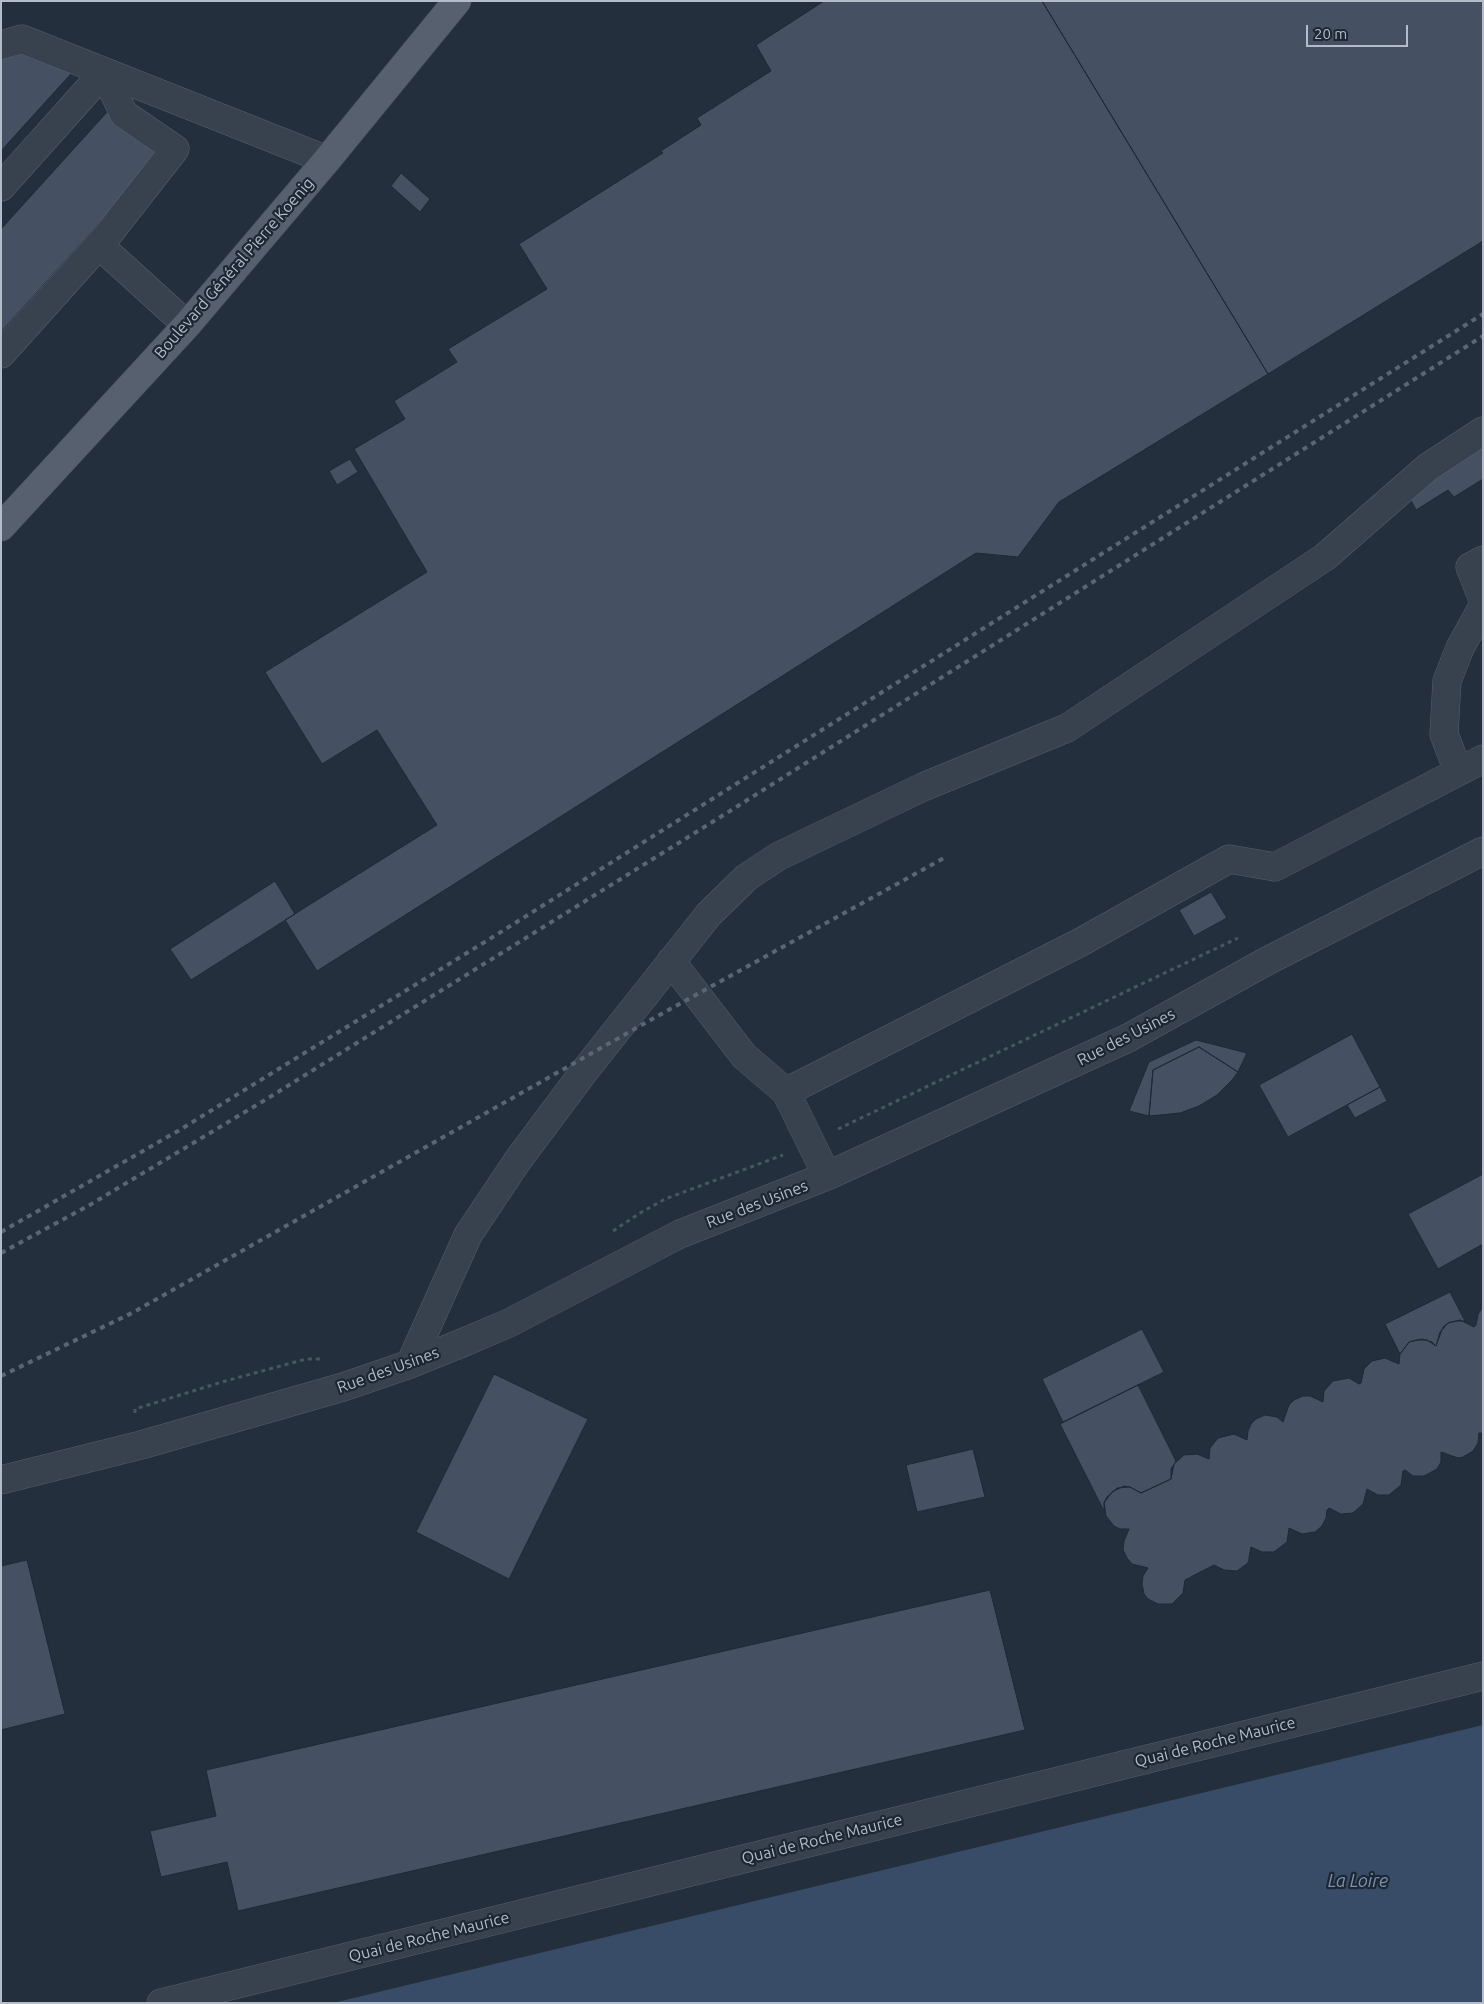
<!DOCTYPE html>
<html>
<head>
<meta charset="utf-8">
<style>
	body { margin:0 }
	#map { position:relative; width:1484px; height:2004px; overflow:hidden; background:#242f3e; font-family:Ubuntu,sans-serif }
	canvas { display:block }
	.frame { position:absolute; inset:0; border:2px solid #b4bcc9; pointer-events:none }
	.scale { position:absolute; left:1306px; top:25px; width:102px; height:22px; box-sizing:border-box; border:2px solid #b4bcc9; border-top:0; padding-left:6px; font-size:15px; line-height:18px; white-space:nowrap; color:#b4bcc9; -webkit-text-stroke:4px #1d2633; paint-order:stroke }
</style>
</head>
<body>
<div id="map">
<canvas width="1484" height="2004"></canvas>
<div class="frame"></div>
<div class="scale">20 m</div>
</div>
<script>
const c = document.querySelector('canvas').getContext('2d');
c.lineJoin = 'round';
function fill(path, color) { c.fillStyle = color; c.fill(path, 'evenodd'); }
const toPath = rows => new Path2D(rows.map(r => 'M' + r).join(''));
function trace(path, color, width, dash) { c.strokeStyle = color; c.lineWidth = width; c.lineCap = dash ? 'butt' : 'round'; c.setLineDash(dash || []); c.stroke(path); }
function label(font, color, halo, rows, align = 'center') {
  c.font = font + ' Ubuntu,sans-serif'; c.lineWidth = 4.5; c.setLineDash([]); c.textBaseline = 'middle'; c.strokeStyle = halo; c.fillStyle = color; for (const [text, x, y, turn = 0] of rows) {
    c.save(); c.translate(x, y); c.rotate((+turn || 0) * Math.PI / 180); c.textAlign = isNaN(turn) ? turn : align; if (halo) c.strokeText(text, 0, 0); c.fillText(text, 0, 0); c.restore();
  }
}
const water = toPath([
	[1483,1725,1483,2003,333,2003]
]);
const building = toPath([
	[824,1,1042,1,1268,374,1059,502,1018,557,976,553,317,971,285,920,437,825,377,730,322,764,265,672,427,572,354,449,405,419,394,401,457,362,448,349,547,289,519,244,663,153,661,151,701,125,697,118,771,71,756,45,824,1],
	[1042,1,1483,1,1483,241,1268,374,1042,1],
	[9,50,79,65,1,151,1,59,9,50],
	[108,111,158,152,159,157,1,332,1,229,108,111],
	[401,173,430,199,420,212,391,186,401,173],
	[1483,435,1483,479,1454,497,1448,490,1416,510,1405,489,1483,435],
	[350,459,358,472,337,485,329,471,350,459],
	[275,881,295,914,191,980,170,949,275,881],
	[1211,892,1227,918,1194,936,1179,910,1211,892],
	[1352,1034,1380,1087,1288,1137,1259,1085,1352,1034],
	[1196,1040,1247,1053,1238,1072,1199,1047,1153,1070,1149,1116,1129,1111,1149,1062,1196,1040],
	[1199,1047,1238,1072,1232,1080,1217,1095,1199,1106,1180,1113,1149,1116,1153,1070,1199,1047],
	[1380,1087,1387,1101,1355,1118,1347,1105,1380,1087],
	[1483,1174,1483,1244,1438,1269,1408,1214,1483,1174],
	[1450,1292,1465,1321,1456,1321,1448,1323,1443,1327,1436,1346,1427,1340,1416,1340,1409,1342,1400,1354,1385,1324,1450,1292],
	[1483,1307,1483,1433,1479,1433,1478,1443,1473,1451,1463,1457,1458,1458,1441,1452,1441,1462,1437,1469,1424,1476,1413,1476,1405,1470,1403,1471,1401,1485,1389,1495,1378,1495,1367,1489,1363,1504,1353,1513,1341,1514,1329,1508,1327,1510,1326,1518,1322,1526,1315,1532,1302,1534,1289,1528,1287,1542,1274,1552,1262,1552,1251,1547,1248,1563,1237,1571,1224,1570,1214,1565,1185,1580,1183,1593,1172,1604,1158,1604,1148,1599,1144,1594,1142,1584,1143,1576,1148,1568,1132,1564,1127,1558,1123,1550,1124,1541,1129,1529,1120,1529,1114,1526,1106,1516,1104,1503,1112,1492,1124,1486,1130,1487,1141,1493,1171,1479,1174,1464,1184,1455,1197,1454,1209,1459,1210,1448,1218,1438,1234,1434,1247,1440,1248,1431,1251,1424,1256,1419,1265,1415,1277,1417,1283,1422,1289,1405,1294,1400,1303,1396,1310,1396,1323,1402,1324,1391,1333,1381,1349,1378,1359,1384,1361,1383,1364,1369,1372,1361,1385,1358,1399,1364,1400,1354,1409,1342,1422,1339,1432,1342,1436,1346,1440,1332,1448,1323,1460,1320,1474,1327,1476,1325,1478,1314,1483,1307],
	[1142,1329,1164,1372,1063,1422,1042,1379,1142,1329],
	[494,1374,588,1419,509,1579,416,1532,494,1374],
	[1138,1385,1176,1461,1171,1469,1171,1479,1141,1493,1130,1487,1117,1488,1107,1497,1104,1503,1104,1511,1060,1424,1138,1385],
	[973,1449,985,1497,917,1512,906,1465,973,1449],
	[27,1560,65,1714,1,1730,1,1566,27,1560],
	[990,1590,1025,1730,238,1911,227,1862,161,1877,150,1831,216,1816,206,1770,990,1590]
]);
const path = toPath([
	[838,1129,1238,938],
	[613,1231,640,1213,665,1199,783,1155],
	[135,1413,135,1409,222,1382,306,1359,320,1359]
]);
const minor = toPath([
	[1,45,22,39,327,160],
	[1,187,104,72,124,114,175,149,107,236,1,354],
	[99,245,187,325],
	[1483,560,1470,567,1483,600],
	[1458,771,1444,734,1447,681,1460,648,1483,606],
	[671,961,744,1056,786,1092,827,1176],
	[786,1092,1081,942,1229,859,1275,867,1483,759],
	[410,1364,468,1235,518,1160,583,1073,709,914,747,877,779,856,923,787,1067,728,1325,557,1428,467,1483,431],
	[1,1480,141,1445,343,1387,410,1364,462,1343,509,1323,680,1234,827,1176,1128,1038,1267,961,1483,851],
	[161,2003,1483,1676]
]);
const major = toPath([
	[1,527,187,325,327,160,457,1]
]);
const rail = toPath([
	[1,1232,178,1131,496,935,1483,314],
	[1,1253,88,1206,265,1100,714,821,1483,336],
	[1,1376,132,1313,654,1018,944,858]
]);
const streetNames = [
	["Boulevard Général Pierre Koenig",234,268,-49],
	["Rue des Usines",1126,1037,-27],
	["Rue des Usines",757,1204,-21],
	["Rue des Usines",388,1370,-20],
	["Quai de Roche Maurice",1215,1742,-14],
	["Quai de Roche Maurice",822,1839,-14],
	["Quai de Roche Maurice",429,1937,-14]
];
const waterNames = [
	["La Loire",1358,1881]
];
fill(water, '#394c67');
fill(building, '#455162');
trace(building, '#1f2835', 1);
trace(minor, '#565f6c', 29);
trace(major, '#414a57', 29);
trace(path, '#44595c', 3, [4, 4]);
trace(minor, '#38414e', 28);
trace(major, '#56606e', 28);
trace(rail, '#5a6575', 4, [5, 5]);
label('16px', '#b4bcc9', '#1d2633', streetNames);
label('italic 18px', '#7c92b1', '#1d2633', waterNames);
</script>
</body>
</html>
